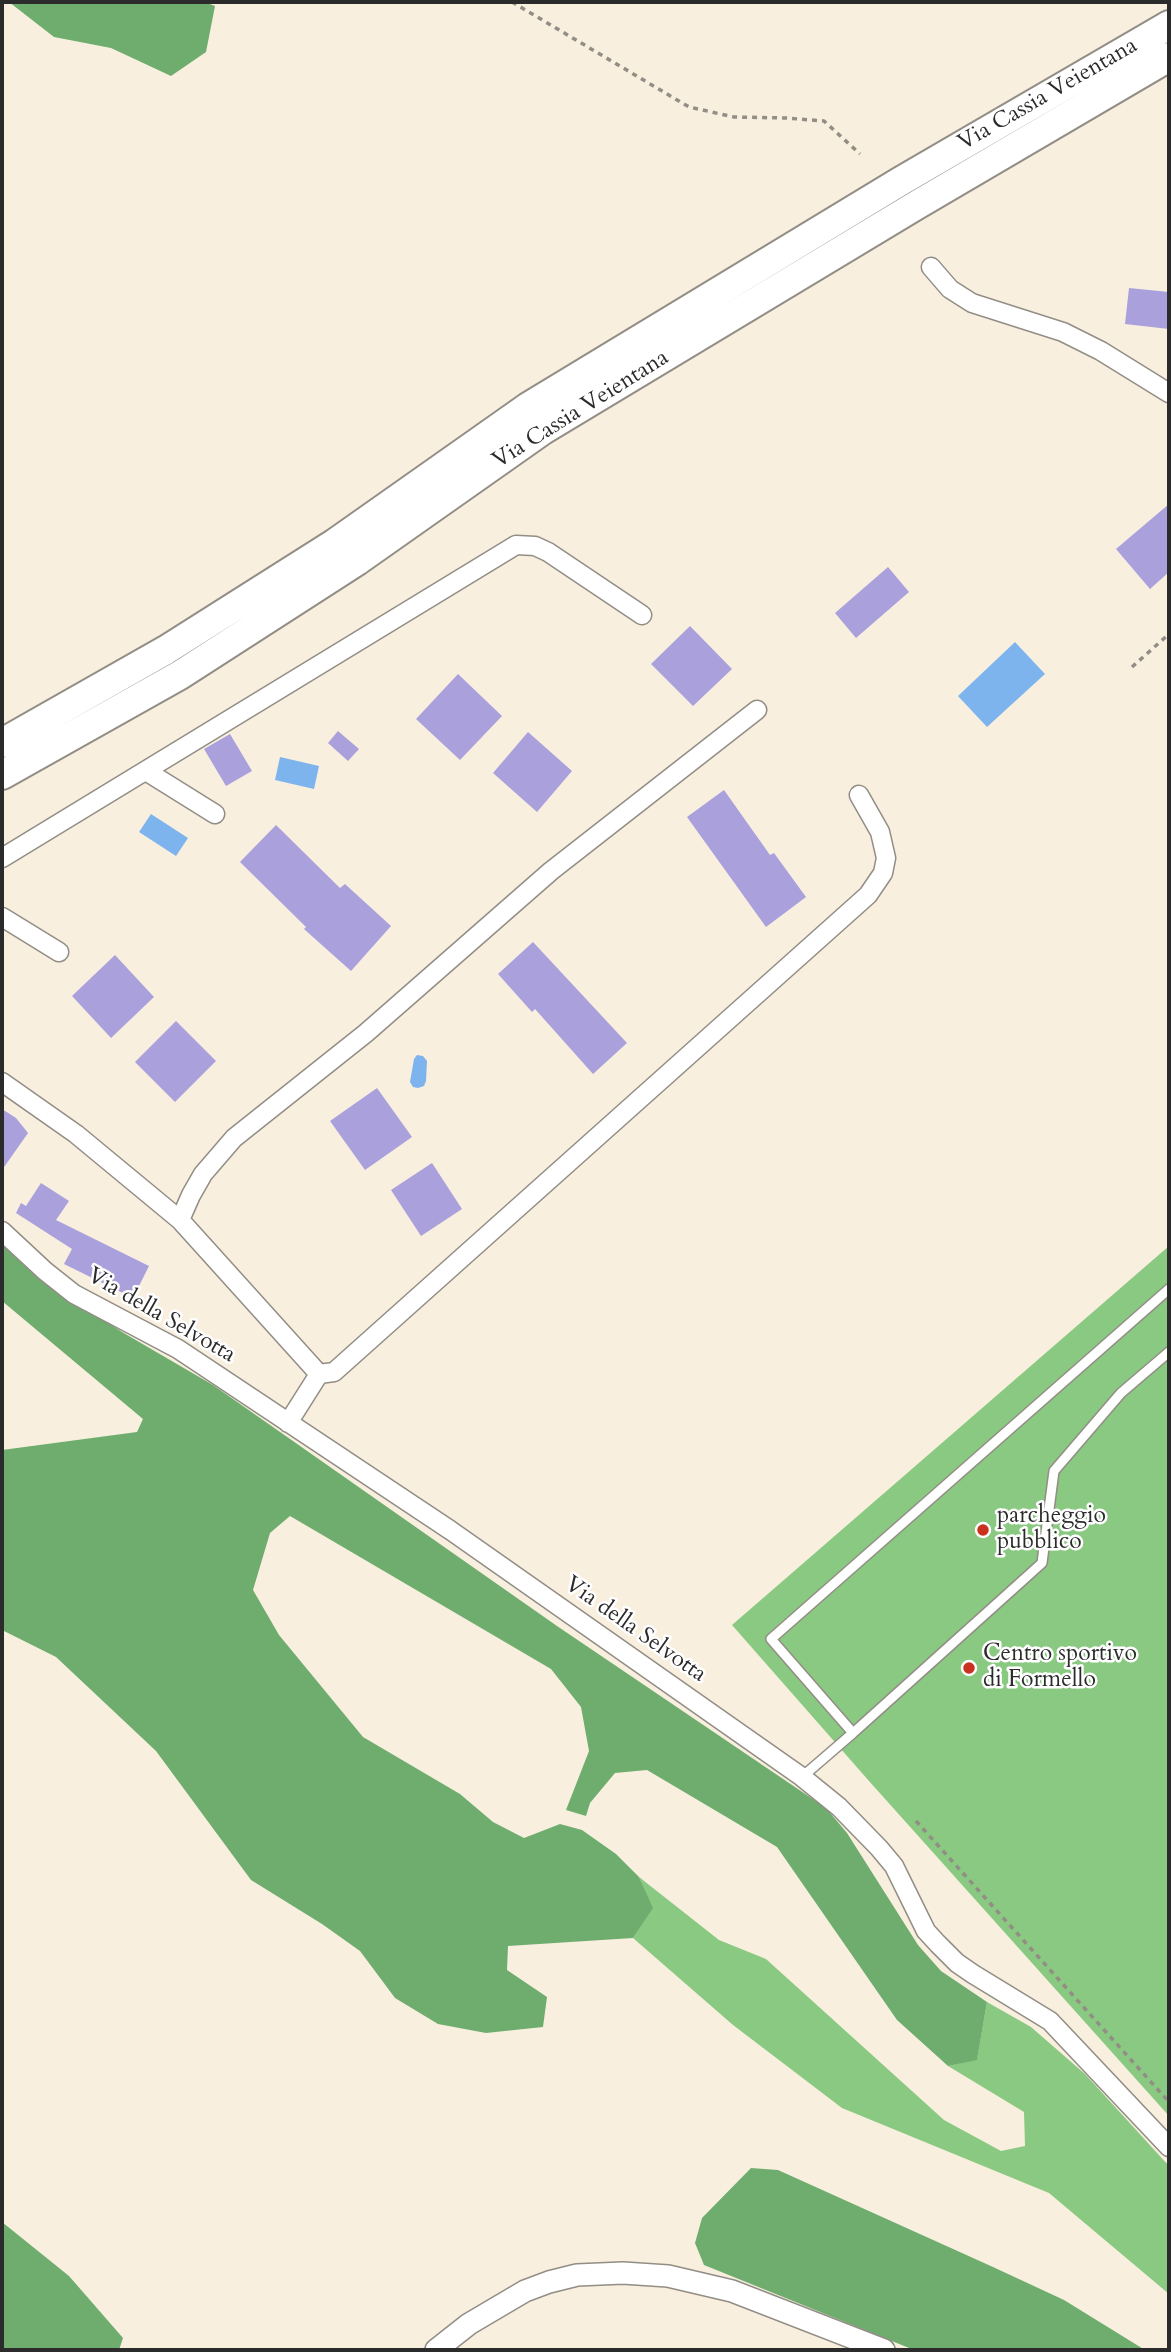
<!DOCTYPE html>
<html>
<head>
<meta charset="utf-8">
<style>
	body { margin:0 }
	#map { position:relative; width:1171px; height:2352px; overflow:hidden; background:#f8efdf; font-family:Cardo,serif }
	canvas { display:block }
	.frame { position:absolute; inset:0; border:4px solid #2b2b2b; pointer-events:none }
</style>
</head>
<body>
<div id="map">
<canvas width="1171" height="2352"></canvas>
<div class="frame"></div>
</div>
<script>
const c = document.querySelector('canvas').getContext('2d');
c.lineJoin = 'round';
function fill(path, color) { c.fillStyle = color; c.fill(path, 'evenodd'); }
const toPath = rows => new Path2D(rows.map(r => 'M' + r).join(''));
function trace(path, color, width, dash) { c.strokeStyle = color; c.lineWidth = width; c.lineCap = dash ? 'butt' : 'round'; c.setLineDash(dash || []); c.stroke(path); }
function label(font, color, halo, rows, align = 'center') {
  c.font = font + ' Cardo,serif'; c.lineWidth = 5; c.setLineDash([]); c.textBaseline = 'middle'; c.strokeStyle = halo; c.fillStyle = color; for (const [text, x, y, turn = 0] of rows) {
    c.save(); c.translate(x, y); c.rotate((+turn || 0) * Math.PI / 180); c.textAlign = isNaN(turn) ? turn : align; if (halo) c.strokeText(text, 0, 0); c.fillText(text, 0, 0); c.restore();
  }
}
const green = toPath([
	[1169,1246,1169,2116,869,1781,732,1625],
	[639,1877,719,1940,766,1959,944,2120,1001,2151,1025,2146,1024,2112,948,2066,977,2059,987,2002,1031,2027,1085,2074,1169,2166,1169,2294,1049,2193,842,2108,733,2025,633,1938,652,1908]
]);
const forest = toPath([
	[9,2,205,2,215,6,206,52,171,76,111,48,54,37],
	[2,1243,36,1275,122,1332,213,1385,557,1626,826,1808,847,1833,918,1945,941,1971,987,2002,977,2060,948,2066,897,2020,777,1847,647,1770,615,1773,590,1803,586,1816,566,1810,589,1751,581,1707,551,1669,290,1516,270,1533,253,1590,279,1635,363,1737,460,1794,493,1822,524,1838,560,1824,582,1830,616,1854,639,1877,653,1908,633,1938,508,1946,507,1970,547,1997,543,2027,486,2033,438,2024,395,1998,360,1951,322,1924,251,1880,156,1751,56,1657,2,1630,2,1450,137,1432,143,1419,2,1301],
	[751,2168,778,2170,993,2267,1064,2300,1145,2350,914,2350,704,2265,695,2243,702,2218],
	[2,2222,69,2276,123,2338,119,2350,2,2350]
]);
const water = toPath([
	[1015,642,1045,674,987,727,958,696],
	[280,757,319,766,314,789,275,780],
	[151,814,188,838,176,856,139,832],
	[417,1055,423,1056,427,1061,426,1081,424,1086,418,1088,413,1087,410,1082,414,1059]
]);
const building = toPath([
	[1129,288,1169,292,1169,329,1125,324],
	[1169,504,1169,572,1150,589,1116,549],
	[888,567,909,592,856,638,835,613],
	[690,626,732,669,693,706,651,664],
	[458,674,502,716,460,760,416,719],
	[338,731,359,749,348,761,328,743],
	[528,732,572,771,537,812,493,773],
	[230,734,252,771,226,786,204,749],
	[724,790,770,855,774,853,806,897,766,927,687,817],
	[276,825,340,888,345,884,391,926,351,971,304,929,306,927,240,862],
	[533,942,627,1043,593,1074,535,1009,532,1012,498,974],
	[115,955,154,997,111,1038,72,996],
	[176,1021,216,1061,175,1102,135,1062],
	[377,1088,412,1137,365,1170,330,1121],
	[2,1109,16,1118,28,1133,2,1170],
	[432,1163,462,1209,421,1236,391,1190],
	[41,1183,69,1201,56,1220,149,1266,133,1298,64,1264,72,1249,16,1213,21,1203,26,1206]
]);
const path = toPath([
	[512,2,689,107,734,117,786,118,824,121,860,154],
	[1132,667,1169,634],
	[916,1821,1169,2102]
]);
const service = toPath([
	[853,1733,1042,1563,1054,1471,1121,1393,1169,1352],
	[802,1777,853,1733,771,1639,1169,1289]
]);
const minor = toPath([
	[931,267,950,289,972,303,1063,332,1101,351,1169,393],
	[146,771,215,814],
	[2,858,516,545,535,546,548,552,642,615],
	[2,917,59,952],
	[2,1082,76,1134,180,1220,319,1374],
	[180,1220,191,1195,203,1174,234,1138,366,1033,551,871,757,710],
	[2,1231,45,1271,74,1294,178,1349,450,1530,802,1777,839,1807,879,1848,894,1866,926,1931,938,1944,957,1963,973,1974,1050,2021,1169,2147],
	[288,1423,319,1374,334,1372,868,895,883,873,886,858,880,832,859,795]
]);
const tertiary = toPath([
	[436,2350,469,2324,525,2291,549,2282,577,2275,623,2273,668,2276,732,2291,884,2350]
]);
const trunk = toPath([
	[2,743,166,650,335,543,528,407,901,181,1169,25],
	[2,775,180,675,357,561,543,430,915,206,1169,57]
]);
const markers = [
	[983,1530,7,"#c8321e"],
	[969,1668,7,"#c8321e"]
];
const streetNames = [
	["Via Cassia Veientana",1048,95,-30],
	["Via Cassia Veientana",581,410,-32],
	["Via della Selvotta",161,1316,30],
	["Via della Selvotta",635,1630,35]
];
const poiNames = [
	["parcheggio",997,1517],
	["pubblico",997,1543],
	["Centro sportivo",983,1655],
	["di Formello",983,1681]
];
fill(green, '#8ac981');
fill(forest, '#6fad6f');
fill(water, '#7eb4ed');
fill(building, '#a9a0dc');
trace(service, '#928d85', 12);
trace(minor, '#928d85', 21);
trace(tertiary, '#928d85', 24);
trace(trunk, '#928d85', 32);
trace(path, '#928d85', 3.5, [5, 5]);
trace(service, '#fff', 9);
trace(minor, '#fff', 18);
trace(tertiary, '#fff', 21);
trace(trunk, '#fff', 28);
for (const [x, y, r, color] of markers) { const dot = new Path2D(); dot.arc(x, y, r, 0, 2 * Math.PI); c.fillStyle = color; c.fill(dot); trace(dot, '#fff', 2.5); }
label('23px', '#2b2b2b', '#fff', streetNames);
label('23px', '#2b2b2b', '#fff', poiNames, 'left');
</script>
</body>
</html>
